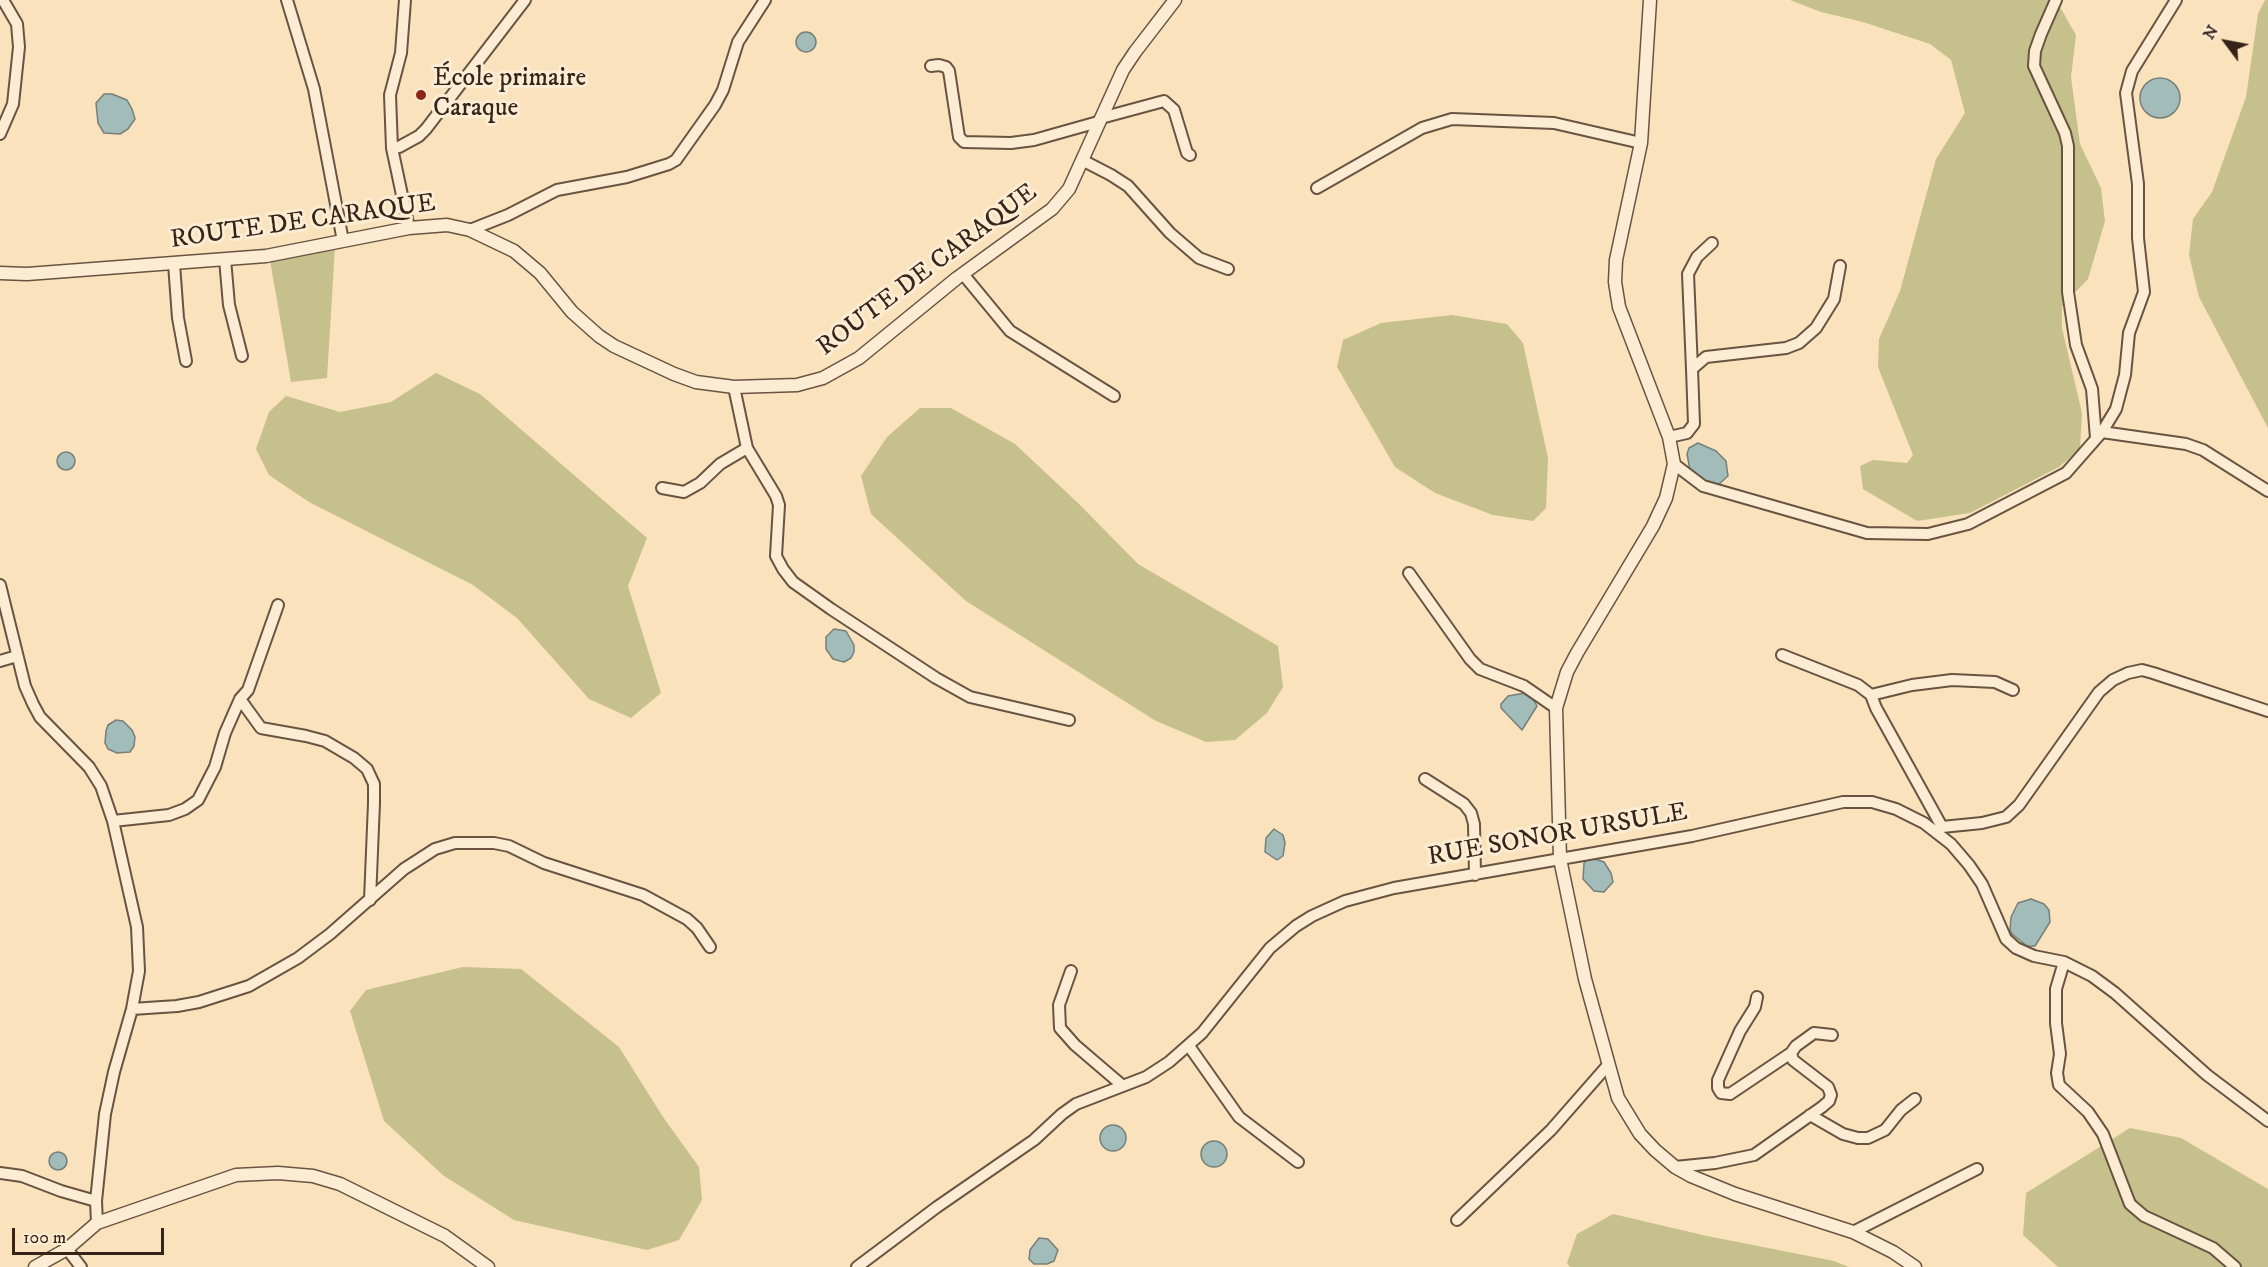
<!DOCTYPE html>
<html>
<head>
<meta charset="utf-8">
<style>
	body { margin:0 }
	#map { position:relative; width:2268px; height:1267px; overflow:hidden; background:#fae2bd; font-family:"IM FELL DW Pica",serif }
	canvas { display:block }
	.north { position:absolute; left:2196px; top:12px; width:60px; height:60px; -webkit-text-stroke:4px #fcecd4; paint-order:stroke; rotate:302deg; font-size:16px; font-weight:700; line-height:24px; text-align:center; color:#372418 }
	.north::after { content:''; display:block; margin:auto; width:21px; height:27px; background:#372418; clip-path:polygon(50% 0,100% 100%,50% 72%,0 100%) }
	.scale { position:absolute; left:12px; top:1228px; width:152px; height:27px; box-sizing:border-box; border:3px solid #372418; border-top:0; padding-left:8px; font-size:18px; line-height:21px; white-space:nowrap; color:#372418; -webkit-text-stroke:4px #fcecd4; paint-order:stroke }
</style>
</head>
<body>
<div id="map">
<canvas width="2268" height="1267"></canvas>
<div class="north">N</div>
<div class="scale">100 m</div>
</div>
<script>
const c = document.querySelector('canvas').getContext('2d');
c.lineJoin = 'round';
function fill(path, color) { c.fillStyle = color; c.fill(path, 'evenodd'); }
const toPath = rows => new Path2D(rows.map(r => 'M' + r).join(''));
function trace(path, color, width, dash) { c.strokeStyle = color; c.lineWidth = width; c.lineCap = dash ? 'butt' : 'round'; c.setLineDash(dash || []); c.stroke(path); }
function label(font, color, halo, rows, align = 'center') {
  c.font = font + ' "IM FELL DW Pica",serif'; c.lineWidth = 6; c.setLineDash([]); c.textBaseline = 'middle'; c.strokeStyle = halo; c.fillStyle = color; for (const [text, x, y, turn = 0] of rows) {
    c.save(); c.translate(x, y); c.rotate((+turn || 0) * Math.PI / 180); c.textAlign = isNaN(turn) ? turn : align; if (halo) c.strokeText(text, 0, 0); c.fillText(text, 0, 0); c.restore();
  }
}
const green = toPath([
	[1790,0,2056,0,2076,35,2071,77,2080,144,2101,188,2105,221,2088,279,2062,306,2062,328,2082,413,2080,449,2059,467,1970,513,1917,521,1863,489,1860,466,1873,460,1907,463,1913,455,1878,367,1879,339,1900,291,1936,159,1965,113,1951,60,1930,44,1863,22,1821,12],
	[2265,0,2268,0,2268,428,2199,297,2189,255,2193,219,2212,192,2246,97,2258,14],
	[335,247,327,378,291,382,270,260],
	[1452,315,1507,324,1523,343,1548,458,1546,508,1533,521,1493,515,1435,493,1395,467,1337,367,1343,340,1381,323],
	[436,373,480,394,647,538,628,586,661,693,631,718,589,699,517,618,473,585,309,502,269,475,256,449,269,412,286,396,340,412,391,402],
	[920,408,951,408,1015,444,1079,504,1138,564,1278,646,1283,687,1267,713,1235,740,1206,742,1156,721,966,601,871,514,861,476,887,437],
	[463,967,521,969,619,1047,663,1117,699,1167,702,1200,679,1240,647,1250,514,1220,444,1176,384,1121,350,1011,366,990],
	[2130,1128,2181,1138,2268,1189,2268,1267,2058,1267,2023,1235,2026,1193],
	[1613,1214,1707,1236,1834,1261,1849,1267,1570,1267,1567,1263,1577,1234]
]);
const water = toPath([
	'796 42a10 10 0 1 1 20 0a10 10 0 1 1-20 0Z',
	'2140 98a20 20 0 1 1 40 0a20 20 0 1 1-40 0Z',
	[104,94,112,94,127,100,132,109,135,119,128,129,120,134,104,133,98,123,96,103,104,94],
	[1698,443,1716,451,1726,461,1728,476,1718,485,1707,483,1690,470,1687,454,1689,448,1698,443],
	'57 461a9 9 0 1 1 18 0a9 9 0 1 1-18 0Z',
	[834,629,846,631,854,645,854,652,851,658,844,662,833,659,826,649,826,637,834,629],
	[1525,693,1533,699,1537,706,1522,730,1501,708,1501,704,1508,696,1525,693],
	[116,720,123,721,132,730,135,737,134,746,130,752,117,753,108,749,105,743,106,731,108,725,116,720],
	[1274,829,1283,835,1285,843,1283,856,1277,860,1265,852,1266,838,1274,829],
	[1592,858,1604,862,1611,873,1613,882,1604,892,1594,891,1583,879,1584,863,1587,859,1592,858],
	[2031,899,2044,904,2049,910,2050,922,2035,946,2027,946,2012,934,2010,930,2011,917,2018,903,2031,899],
	'1100 1138a13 13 0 1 1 26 0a13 13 0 1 1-26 0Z',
	'1201 1154a13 13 0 1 1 26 0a13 13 0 1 1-26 0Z',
	'49 1161a9 9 0 1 1 18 0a9 9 0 1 1-18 0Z',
	[1039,1238,1048,1239,1058,1250,1054,1261,1047,1264,1034,1264,1029,1259,1030,1250,1039,1238]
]);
const minor = toPath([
	[287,0,314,89,343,241],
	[405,0,401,53,390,95,392,148,409,228],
	[2056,0,2041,34,2035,51,2034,66,2065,133,2068,146,2068,292,2076,345,2092,389,2096,438],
	[931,66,939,65,946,67,949,71,959,137,964,142,1011,143,1034,140,1098,122],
	[1101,118,1164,101,1174,110,1187,153,1190,155],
	[0,134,13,104,19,47,17,24,3,0],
	[392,148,399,147,419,136,426,129,525,0],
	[1082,160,1111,175,1128,186,1170,233,1199,258,1228,269],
	[1317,188,1422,128,1452,119,1554,123,1641,143],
	[470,230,508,215,557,190,627,177,669,164,676,160,715,105,723,90,738,42,765,0],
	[225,259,229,305,242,356],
	[174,264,178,318,186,361],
	[963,274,1010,331,1114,396],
	[1692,369,1688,274,1697,257,1712,243],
	[734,387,747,448],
	[2102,432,2186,444,2203,450,2268,491],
	[1669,437,1687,433,1694,424,1692,369,1706,357,1786,348,1799,343,1816,328,1834,299,1840,266],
	[1674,464,1703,486,1867,533,1928,534,1968,524,2066,473,2102,432,2116,409,2125,375,2129,333,2144,292,2138,238,2138,184,2126,93,2132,71,2176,0],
	[662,488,684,492,700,483,720,464,747,448,776,496,779,505,776,556,783,569,793,582,831,609,936,678,970,697,1069,720],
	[1409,573,1470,659,1480,669,1524,686,1556,708],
	[0,585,25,686,33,704,40,717,89,767,101,786,113,821,137,927,139,971,132,1009,114,1072,105,1114,96,1201,97,1223],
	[1782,655,1858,685,1871,695,1876,708,1942,827],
	[0,661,17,656],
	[1871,695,1912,685,1952,680,1995,682,2013,690],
	[240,699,261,728,306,736,325,741,354,758,367,769,374,784,374,803,370,900],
	[1425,779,1464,804,1471,813,1474,824,1475,875],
	[113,821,169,815,185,809,198,800,215,767,225,733,240,699,248,690,278,605],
	[1942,827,1982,823,2006,817,2019,805,2099,692,2113,680,2128,673,2142,670,2153,673,2268,711],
	[2064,962,2056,989,2056,1023,2060,1054,2057,1073,2059,1085,2088,1112,2103,1134,2130,1204,2144,1216,2213,1248,2235,1267],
	[1071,971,1059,1005,1060,1028,1075,1045,1123,1086],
	[1757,997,1755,1007,1740,1031,1718,1080,1718,1088,1721,1093,1730,1094,1791,1053],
	[132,1009,177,1006,199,1002,249,986,298,958,330,934,404,869,435,849,455,843,494,843,509,846,544,863,643,895,687,919,697,928,710,947],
	[1189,1046,1239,1117,1298,1162],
	[1810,1115,1843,1134,1858,1138,1868,1138,1885,1130,1901,1110,1915,1099],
	[1675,1167,1715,1163,1754,1155,1822,1107,1829,1101,1831,1095,1828,1087,1793,1060,1791,1053,1796,1046,1814,1033,1832,1035],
	[0,1173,22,1176,61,1191,96,1201],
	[1457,1220,1551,1130,1608,1065],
	[1853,1232,1977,1169],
	[67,1249,81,1267],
	[857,1267,937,1207,1034,1140,1062,1114,1076,1104,1146,1077,1169,1062,1202,1033,1270,948,1296,926,1312,916,1345,901,1394,888,1692,836,1843,802,1872,802,1896,809,1924,823,1951,844,1969,865,1982,884,2006,939,2016,948,2034,956,2064,962,2092,976,2115,993,2207,1075,2268,1121]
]);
const tertiary = toPath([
	[1650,0,1641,143,1616,260,1615,282,1619,307,1669,437,1674,464,1666,498,1653,526,1577,653,1567,672,1556,708,1560,859,1585,979,1618,1098,1640,1134,1655,1150,1675,1167,1691,1176,1735,1194,1853,1232,1893,1252,1915,1267],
	[0,273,27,274,266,256,409,228,447,225,470,230,514,251,540,273,572,312,599,336,614,346,674,374,696,382,734,387,797,385,823,378,859,358,957,278,1052,209,1069,189,1123,70,1135,52,1175,0],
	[35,1267,67,1249,97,1223,236,1175,278,1173,313,1176,340,1184,445,1236,488,1267]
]);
const markers = [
	[421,95,6,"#8f2418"]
];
const poiNames = [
	["École primaire",433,80],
	["Caraque",433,110]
];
const streetNames = [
	["ROUTE DE CARAQUE",303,223,-8],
	["ROUTE DE CARAQUE",928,271,-37],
	["RUE SONOR URSULE",1558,836,-10]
];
fill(green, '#c6c08c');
fill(water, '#a1bcb9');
trace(water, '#777f79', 1.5);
trace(minor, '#685441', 14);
trace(tertiary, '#685441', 15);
trace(minor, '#fcecd4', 10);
trace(tertiary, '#fcecd4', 12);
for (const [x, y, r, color] of markers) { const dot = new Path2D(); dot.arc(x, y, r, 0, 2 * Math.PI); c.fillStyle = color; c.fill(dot); trace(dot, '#fcecd4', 2); }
label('26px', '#372418', '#fcecd4', poiNames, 'left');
label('26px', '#372418', '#fcecd4', streetNames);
</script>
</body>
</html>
